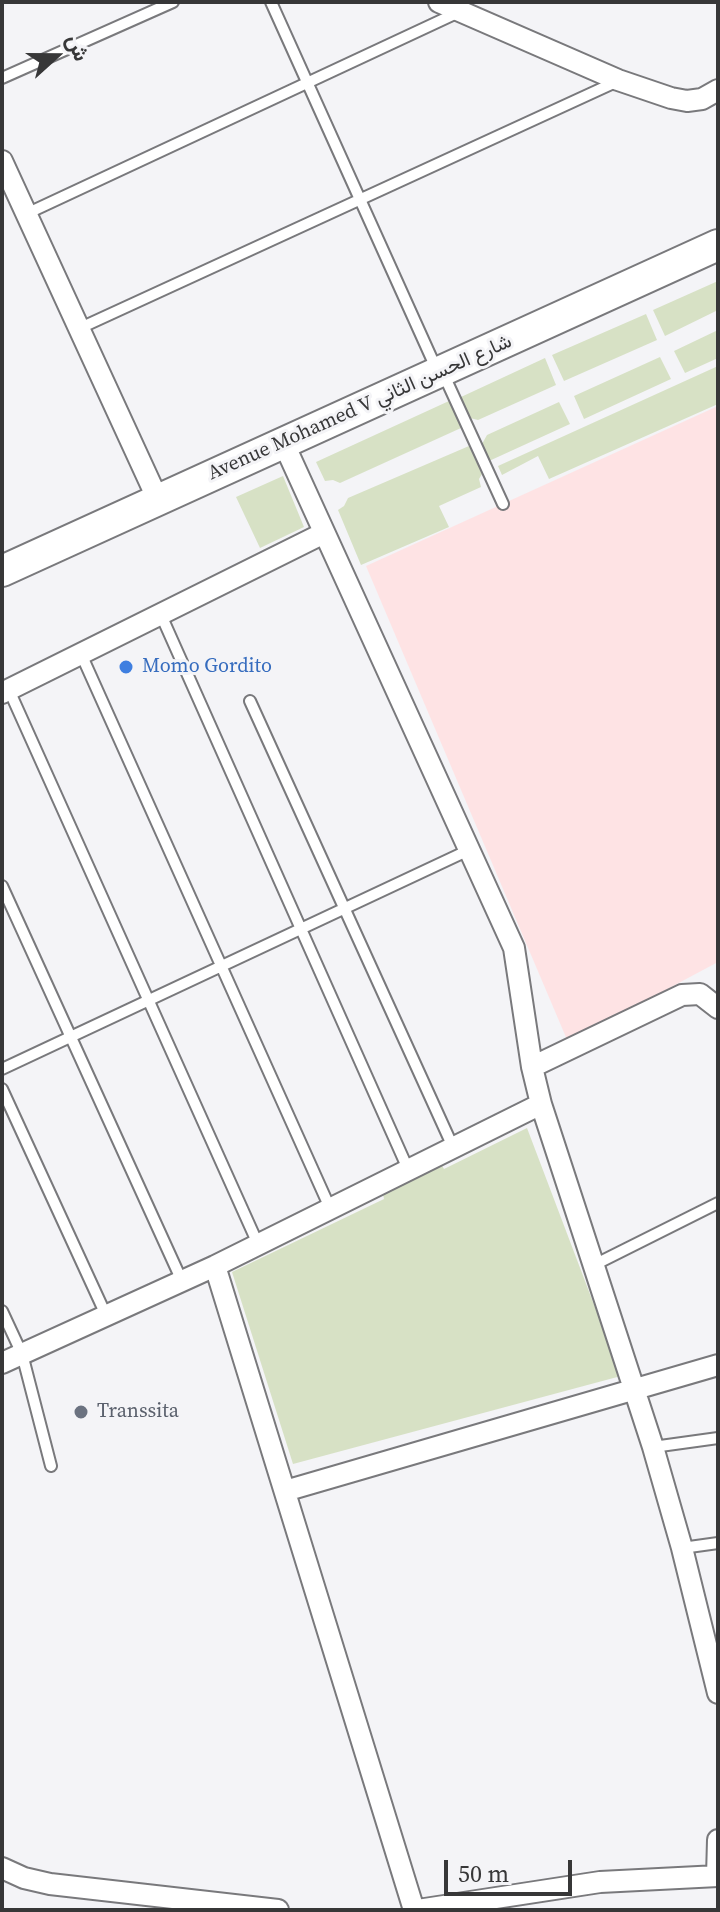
<!DOCTYPE html>
<html>
<head>
<meta charset="utf-8">
<style>
	body { margin:0 }
	#map { position:relative; width:720px; height:1912px; overflow:hidden; background:#f4f4f7; font-family:"Source Serif 4",Vazirmatn,serif }
	canvas { display:block }
	.frame { position:absolute; inset:0; border:4px solid #373738; pointer-events:none }
	.north { position:absolute; left:16px; top:16px; width:80px; height:80px; -webkit-text-stroke:6px #f4f4f7; paint-order:stroke; rotate:69deg; font-size:22px; font-weight:700; line-height:32px; text-align:center; color:#373738 }
	.north::after { content:''; display:block; margin:auto; width:28px; height:36px; background:#373738; clip-path:polygon(50% 0,100% 100%,50% 72%,0 100%) }
	.scale { position:absolute; left:444px; top:1860px; width:128px; height:36px; box-sizing:border-box; border:4px solid #373738; border-top:0; padding-left:10px; font-size:24px; line-height:28px; white-space:nowrap; color:#373738; -webkit-text-stroke:6px #f4f4f7; paint-order:stroke }
</style>
</head>
<body>
<div id="map">
<canvas width="720" height="1912"></canvas>
<div class="frame"></div>
<div class="north">ش</div>
<div class="scale">50 m</div>
</div>
<script>
const c = document.querySelector('canvas').getContext('2d');
c.lineJoin = 'round';
function fill(path, color) { c.fillStyle = color; c.fill(path, 'evenodd'); }
const toPath = rows => new Path2D(rows.map(r => 'M' + r).join(''));
function trace(path, color, width, dash) { c.strokeStyle = color; c.lineWidth = width; c.lineCap = dash ? 'butt' : 'round'; c.setLineDash(dash || []); c.stroke(path); }
function label(font, color, halo, rows, align = 'center') {
  c.font = font + ' "Source Serif 4",Vazirmatn,serif'; c.lineWidth = 6; c.setLineDash([]); c.textBaseline = 'middle'; c.strokeStyle = halo; c.fillStyle = color; for (const [text, x, y, turn = 0] of rows) {
    c.save(); c.translate(x, y); c.rotate((+turn || 0) * Math.PI / 180); c.textAlign = isNaN(turn) ? turn : align; if (halo) c.strokeText(text, 0, 0); c.fillText(text, 0, 0); c.restore();
  }
}
const education = toPath([
	[718,406,718,962,568,1042,366,566]
]);
const green = toPath([
	[718,281,718,310,665,336,653,310],
	[646,314,657,340,564,381,552,355],
	[718,330,718,358,685,373,674,351],
	[660,357,671,379,584,419,574,396],
	[545,358,556,385,478,420,470,418,461,397],
	[718,366,718,404,549,479,538,456,502,475,498,466],
	[449,401,461,428,340,483,333,480,325,481,316,462],
	[559,402,570,424,489,461,482,444,487,435],
	[469,446,482,474,479,479,481,487,439,506,449,527,361,565,338,510,344,506,348,498],
	[283,476,304,527,260,548,236,497],
	[527,1128,621,1376,293,1464,232,1272,384,1199,383,1194,441,1164,444,1169]
]);
const lane = toPath([
	[271,2,436,368],
	[2,78,173,2],
	[26,214,459,12],
	[78,329,618,81],
	[443,373,503,504],
	[161,615,408,1169],
	[81,654,330,1208],
	[9,690,258,1244],
	[250,701,453,1147],
	[2,886,182,1281],
	[2,1069,469,850],
	[2,1089,106,1315],
	[594,1265,718,1203],
	[2,1311,22,1354,51,1466],
	[653,1447,718,1438],
	[682,1548,718,1543]
]);
const street = toPath([
	[439,2,618,80,671,98,687,101,702,99,718,90],
	[2,161,158,500],
	[284,444,514,948,532,1067,541,1104,653,1447,682,1548,718,1693],
	[2,693,324,533],
	[532,1067,682,995,700,994,718,1008],
	[215,1266,414,1910],
	[2,1363,215,1266,541,1104],
	[285,1491,718,1365],
	[2,1868,24,1878,50,1884,278,1910],
	[717,1876,718,1840],
	[418,1910,600,1882,718,1876]
]);
const primary = toPath([
	[2,571,718,245]
]);
const markers = [
	[126,667,8,"#3f7fe0"],
	[81,1412,8,"#6b7280"]
];
const streetNames = [
	["Avenue Mohamed V شارع الحسن الثاني",360,408,-24]
];
const shopNames = [
	["Momo Gordito",142,667]
];
const worshipNames = [
	["Transsita",97,1412]
];
fill(education, '#fee3e4');
fill(green, '#d7e1c5');
trace(lane, '#79797c', 14);
trace(street, '#79797c', 24);
trace(primary, '#79797c', 34);
trace(lane, '#fff', 10);
trace(street, '#fff', 20);
trace(primary, '#fff', 30);
for (const [x, y, r, color] of markers) { const dot = new Path2D(); dot.arc(x, y, r, 0, 2 * Math.PI); c.fillStyle = color; c.fill(dot); trace(dot, '#f4f4f7', 3); }
label('20px', '#373738', '#f4f4f7', streetNames);
label('20px', '#366cbe', '#f4f4f7', shopNames, 'left');
label('20px', '#5b616d', '#f4f4f7', worshipNames, 'left');
</script>
</body>
</html>
